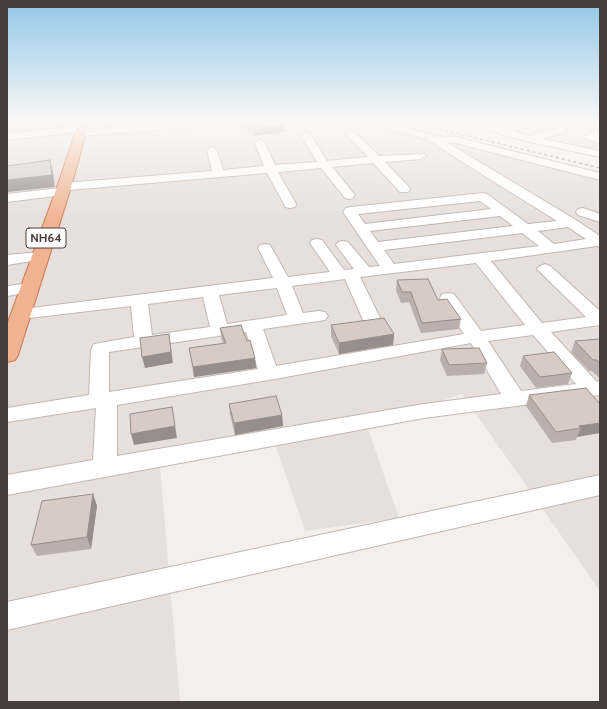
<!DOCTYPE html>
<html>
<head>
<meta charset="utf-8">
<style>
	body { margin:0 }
	#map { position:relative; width:607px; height:709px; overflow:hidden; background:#f4efec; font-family:Cabin,sans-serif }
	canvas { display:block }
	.frame { position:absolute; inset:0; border:8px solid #483e3a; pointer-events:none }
</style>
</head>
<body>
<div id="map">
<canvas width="607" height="709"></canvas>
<div class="frame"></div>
</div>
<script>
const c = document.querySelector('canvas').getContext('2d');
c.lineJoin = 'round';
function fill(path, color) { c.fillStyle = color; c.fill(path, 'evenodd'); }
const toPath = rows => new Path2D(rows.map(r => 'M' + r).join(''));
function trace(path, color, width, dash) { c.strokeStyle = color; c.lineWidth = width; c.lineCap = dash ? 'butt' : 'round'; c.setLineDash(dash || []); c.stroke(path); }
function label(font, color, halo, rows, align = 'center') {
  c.font = font + ' Cabin,sans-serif'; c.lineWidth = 3; c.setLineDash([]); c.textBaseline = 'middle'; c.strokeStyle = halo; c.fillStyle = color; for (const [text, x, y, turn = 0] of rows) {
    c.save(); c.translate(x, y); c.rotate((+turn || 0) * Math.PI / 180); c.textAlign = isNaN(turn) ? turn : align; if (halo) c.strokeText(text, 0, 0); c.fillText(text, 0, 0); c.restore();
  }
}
const residential = toPath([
	[7,122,365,122,600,180,600,591,462,394,367,426,399,518,305,531,274,441,160,466,180,702,7,702],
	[460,122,600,122,600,152]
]);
const minor = toPath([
	[182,122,200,122,192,127,81,136,78,135,77,132,7,140,7,134,83,125,86,126,88,128,87,130,182,122],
	[368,122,384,122,436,136,456,137,600,173,600,180,456,143,446,142,576,220,600,236,600,247,597,246,491,261,542,323,586,317,540,272,537,269,540,266,545,264,550,266,600,311,600,325,551,332,597,382,600,381,600,395,424,418,7,495,7,475,93,460,96,408,7,422,7,408,89,395,91,350,94,344,134,337,131,306,21,319,15,318,12,314,15,310,273,278,258,248,260,245,265,244,270,245,288,277,330,272,310,243,312,240,317,239,322,240,344,270,354,269,336,245,338,242,343,241,348,242,369,267,380,266,343,212,346,208,351,207,483,193,487,194,528,224,557,221,483,175,427,139,370,124,368,122],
	[480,201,491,209,365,224,358,214,480,201],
	[500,216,513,226,378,242,370,231,500,216],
	[568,227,586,239,554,244,538,231,568,227],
	[522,233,539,246,394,264,384,250,522,233],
	[476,263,525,325,481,331,454,294,448,293,442,294,440,298,464,334,276,366,263,329,319,321,325,320,328,316,325,312,319,311,303,313,292,286,345,279,363,320,366,324,372,325,378,324,381,320,360,277,476,263],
	[277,288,287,315,227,324,219,295,277,288],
	[203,297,210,327,152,335,148,304,203,297],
	[246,332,258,369,109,392,109,352,246,332],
	[533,335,576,384,521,391,488,341,533,335],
	[471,343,501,394,424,404,117,456,117,405,269,380,471,343],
	[464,122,479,122,502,128,529,122,545,122,543,124,513,131,529,136,554,129,550,125,552,123,574,122,572,124,562,126,566,130,564,132,542,139,600,151,600,157,525,141,466,124,464,122],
	[600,130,600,143,586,139,585,137,586,135,600,130],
	[352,132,355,133,379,156,425,154,426,156,421,159,385,162,408,186,410,189,408,192,400,192,373,163,332,167,355,195,353,198,349,199,345,198,321,168,278,172,296,204,295,207,290,208,285,207,284,204,267,173,69,190,67,194,63,195,7,202,7,194,59,188,60,184,64,183,212,171,207,150,212,147,217,150,223,170,264,166,255,143,260,140,265,143,275,165,317,162,301,136,306,133,310,134,327,161,368,157,347,135,352,132],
	[583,208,600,214,600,222,578,215,576,212,578,209,583,208],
	[40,252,45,253,47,256,45,259,7,265,7,255,40,252],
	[30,283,36,285,38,288,36,291,7,296,7,286,30,283],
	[600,475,600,495,7,630,7,602,600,475]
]);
const trunk = toPath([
	[79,122,89,122,71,187,18,355,15,360,7,362,7,325,57,187,79,122]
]);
const rail = toPath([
	[410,122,600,168]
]);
const wall = toPath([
	[238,122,281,122,285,125,285,132,254,136],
	[397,280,438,300,461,319,459,329,421,333,409,302,401,303,396,290],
	[331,325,394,334,393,345,339,354,331,336],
	[220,328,247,341,255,358,256,368,194,377,189,348,223,344,221,337],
	[600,339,600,379,592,371,589,371,571,352,575,341],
	[442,349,487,363,484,374,447,376,440,360],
	[523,356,572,373,568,384,536,388,520,366],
	[529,395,600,404,577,437,576,440,552,443,526,406],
	[229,404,282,415,283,426,235,435,230,415],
	[93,494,97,506,91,549,37,556,31,545]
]);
const shadedWall = toPath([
	[285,125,285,132,254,136,253,129],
	[50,160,53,172,55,187,7,192,7,180],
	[169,334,173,363,145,368,142,357],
	[394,334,393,345,339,354,339,343],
	[255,358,256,368,194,377,193,367],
	[172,407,177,438,134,445,131,434],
	[282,415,283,426,235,435,234,423],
	[600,423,600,433,577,437,581,428,579,426],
	[93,494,97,506,91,549,87,537]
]);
const building = toPath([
	[245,122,281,122,285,125,253,129,245,122],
	[50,160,52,175,7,180,7,166,50,160],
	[428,279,438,300,447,299,461,319,422,323,411,292,402,292,397,280,428,279],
	[384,318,394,334,339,343,331,325,384,318],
	[241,325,247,341,250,340,255,358,193,367,189,348,226,343,220,328,241,325],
	[169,334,171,352,142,357,140,338,169,334],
	[600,339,600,364,597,360,593,360,575,341,600,339],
	[479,348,487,363,449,365,442,349,479,348],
	[554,352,572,373,540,377,523,356,554,352],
	[586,388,600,404,600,423,579,426,581,428,556,432,529,395,586,388],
	[276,396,282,415,234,423,229,404,276,396],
	[172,407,175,426,131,434,130,414,172,407],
	[93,494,87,537,31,545,42,501,93,494]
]);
const shields = [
	[46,238,40]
];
const shieldNames = [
	["NH64",46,238]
];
fill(residential, '#e7dfdb');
trace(minor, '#c2b7b2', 2);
trace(trunk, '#cc754e', 2);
fill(minor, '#fff');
fill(trunk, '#f0b492');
trace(rail, '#999', 1.5, [3, 3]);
fill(wall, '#baafaa');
fill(shadedWall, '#978e8b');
fill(building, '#d8cbc6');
trace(building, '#978e8b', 1);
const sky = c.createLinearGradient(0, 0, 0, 221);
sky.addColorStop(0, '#91c7e8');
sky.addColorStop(0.55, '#faf8f6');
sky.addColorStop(1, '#faf8f600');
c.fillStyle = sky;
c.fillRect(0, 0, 607, 221);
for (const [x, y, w] of shields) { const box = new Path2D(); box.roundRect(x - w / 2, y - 10, w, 20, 3); c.fillStyle = '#fff'; c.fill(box); trace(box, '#483e3a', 1); }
label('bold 12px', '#483e3a', null, shieldNames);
</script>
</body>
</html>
